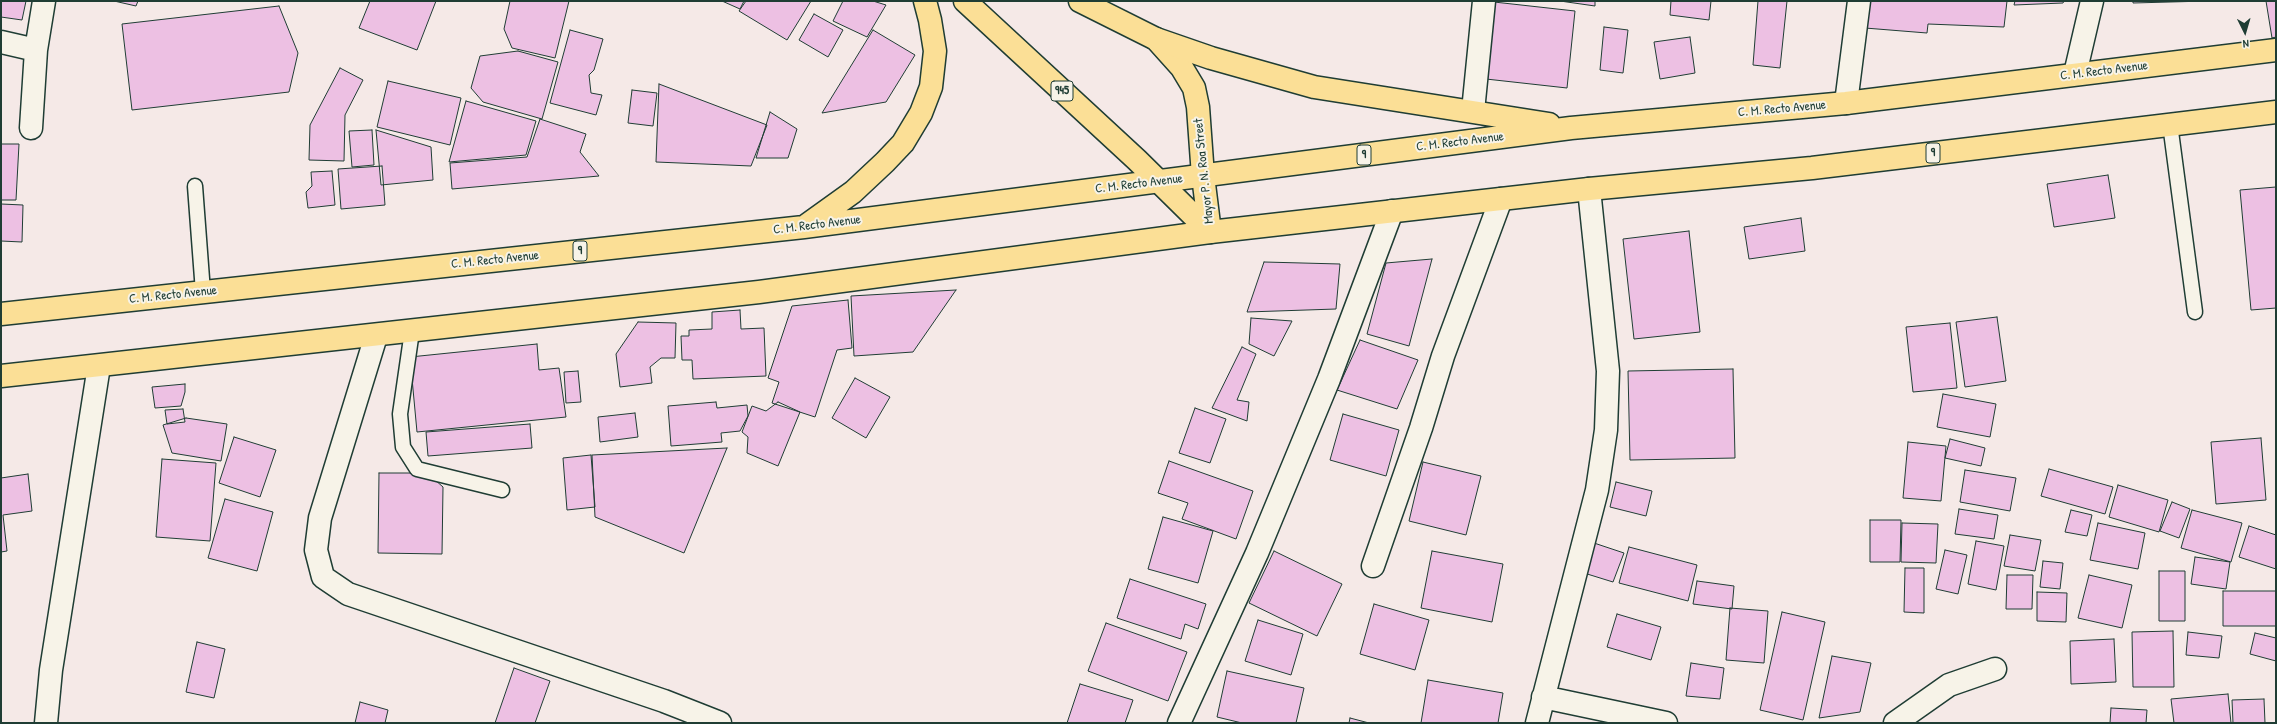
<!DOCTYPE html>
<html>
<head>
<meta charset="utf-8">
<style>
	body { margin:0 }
	#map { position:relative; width:2277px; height:724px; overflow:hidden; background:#f5e9e7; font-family:"Patrick Hand",sans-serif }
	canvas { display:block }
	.frame { position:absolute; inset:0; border:2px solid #1f3d34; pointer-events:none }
	.north { position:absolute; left:2225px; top:12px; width:40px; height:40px; -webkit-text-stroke:3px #f7f3e8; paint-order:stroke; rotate:175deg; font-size:11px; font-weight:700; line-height:16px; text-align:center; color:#1f3d34 }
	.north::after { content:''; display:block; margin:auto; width:14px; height:18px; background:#1f3d34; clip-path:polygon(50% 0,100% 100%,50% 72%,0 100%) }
</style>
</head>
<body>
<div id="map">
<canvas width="2277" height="724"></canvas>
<div class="frame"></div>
<div class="north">N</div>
</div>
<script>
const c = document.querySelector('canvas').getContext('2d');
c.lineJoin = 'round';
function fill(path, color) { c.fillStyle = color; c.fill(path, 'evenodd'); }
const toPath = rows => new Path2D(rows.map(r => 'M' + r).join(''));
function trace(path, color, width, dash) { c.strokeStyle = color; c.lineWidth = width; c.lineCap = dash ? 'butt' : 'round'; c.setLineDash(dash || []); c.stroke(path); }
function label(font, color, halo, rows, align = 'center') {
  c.font = font + ' "Patrick Hand",sans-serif'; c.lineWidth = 4; c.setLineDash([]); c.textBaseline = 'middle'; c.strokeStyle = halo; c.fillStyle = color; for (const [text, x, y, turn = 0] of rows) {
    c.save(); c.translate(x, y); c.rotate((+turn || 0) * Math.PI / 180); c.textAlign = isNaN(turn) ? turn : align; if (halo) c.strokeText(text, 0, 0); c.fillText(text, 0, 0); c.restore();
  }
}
const building = toPath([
	[1,1,26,1,22,20,1,17,1,1],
	[114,1,138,1,136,6,114,1],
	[370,1,436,1,417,50,359,28,370,1],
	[510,1,569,1,555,58,512,48,504,29,510,1],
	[722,1,744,1,740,9,722,1],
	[746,1,811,1,787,40,739,11,746,1],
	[843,1,873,1,886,5,867,37,833,21,843,1],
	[1560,1,1595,1,1595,6,1560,1],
	[1671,1,1711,1,1709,20,1670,15,1671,1],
	[1758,1,1787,1,1780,68,1753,65,1758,1],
	[1867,1,2007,1,2004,27,1928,24,1927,33,1865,28,1867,1],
	[2015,1,2064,1,2063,3,2014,5,2015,1],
	[2133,1,2207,1,2133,3,2133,1],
	[2266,1,2276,1,2276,37,2272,38,2266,1],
	[1494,2,1575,11,1567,88,1486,79,1494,2],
	[279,6,298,53,289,92,132,110,122,24,279,6],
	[814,14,843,30,828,57,799,40,814,14],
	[1604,27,1628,30,1623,73,1600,70,1604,27],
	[570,30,603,39,594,70,589,75,591,93,602,95,596,115,550,103,570,30],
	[873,30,915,55,886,102,822,113,873,30],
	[1690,37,1695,73,1660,79,1654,42,1690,37],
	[518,51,558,62,542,119,483,102,471,88,480,56,518,51],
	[340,68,363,80,345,115,344,161,309,160,310,125,340,68],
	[388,81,461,98,450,145,377,127,388,81],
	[659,84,767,125,751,166,656,162,659,84],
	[632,90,657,93,653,126,628,123,632,90],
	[466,101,536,121,526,155,449,162,466,101],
	[770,112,797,129,788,158,756,158,770,112],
	[540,119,586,134,580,152,599,176,452,189,450,163,527,157,540,119],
	[372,130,374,165,352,167,349,131,372,130],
	[376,130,431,147,433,180,381,185,376,130],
	[1,144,19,144,16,200,1,200,1,144],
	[382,166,385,205,341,209,338,169,382,166],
	[332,171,335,205,308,208,306,192,312,186,311,172,332,171],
	[2108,175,2115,218,2054,227,2047,184,2108,175],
	[2276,187,2276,308,2251,310,2240,190,2276,187],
	[1,204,23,205,22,242,1,241,1,204],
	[1801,218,1805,251,1749,259,1744,227,1801,218],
	[1689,231,1700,332,1634,339,1623,239,1689,231],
	[1432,259,1409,346,1367,334,1386,263,1432,259],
	[1264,262,1340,264,1336,309,1247,312,1264,262],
	[956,290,913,352,854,356,851,296,956,290],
	[848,300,852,348,837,350,815,417,772,403,779,382,768,378,792,306,848,300],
	[740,310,741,329,764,328,766,376,693,379,692,360,682,360,681,336,689,336,689,330,712,329,712,312,740,310],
	[1997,317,2006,381,1965,387,1956,322,1997,317],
	[1251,318,1292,321,1274,356,1249,344,1251,318],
	[638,322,676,323,675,358,661,358,650,367,652,383,620,387,616,354,638,322],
	[1950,323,1957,388,1913,392,1906,327,1950,323],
	[1360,340,1418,360,1397,409,1337,390,1360,340],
	[537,344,539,370,559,368,566,417,417,432,410,357,537,344],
	[1242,347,1256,354,1237,400,1249,402,1247,421,1212,408,1242,347],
	[1733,369,1735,458,1630,460,1628,371,1733,369],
	[578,371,581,402,566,403,564,372,578,371],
	[855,378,890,397,866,438,832,418,855,378],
	[185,384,185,392,181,406,155,408,152,387,185,384],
	[1943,394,1996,404,1990,437,1937,427,1943,394],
	[716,402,717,408,747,405,748,416,740,431,721,433,722,442,671,446,668,406,716,402],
	[778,402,800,412,778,466,747,453,748,437,742,432,752,406,766,411,778,402],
	[1195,408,1226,419,1210,463,1179,453,1195,408],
	[183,409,185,422,167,424,165,410,183,409],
	[635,413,638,437,600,442,598,417,635,413],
	[1343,414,1399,430,1386,476,1330,460,1343,414],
	[186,418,227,424,221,461,172,453,163,425,186,418],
	[530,424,532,448,428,456,426,432,530,424],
	[234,437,276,450,260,497,219,483,234,437],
	[2261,438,2266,500,2216,504,2211,442,2261,438],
	[1950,439,1985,448,1981,466,1945,458,1950,439],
	[1908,442,1946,446,1941,501,1903,498,1908,442],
	[727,448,684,553,595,517,592,455,727,448],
	[591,455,595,507,567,510,563,458,591,455],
	[162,459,216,463,210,541,156,537,162,459],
	[1169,461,1253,491,1236,539,1182,519,1188,503,1158,493,1169,461],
	[1423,462,1481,476,1466,535,1409,521,1423,462],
	[2049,469,2113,487,2105,514,2041,496,2049,469],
	[1965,470,2016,478,2010,511,1960,502,1965,470],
	[379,473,413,473,434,479,443,487,442,554,378,553,379,473],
	[28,474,32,511,3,515,7,551,1,552,1,478,28,474],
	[1616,482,1652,491,1646,516,1610,507,1616,482],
	[2118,485,2168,500,2159,532,2109,517,2118,485],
	[225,499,273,512,257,571,208,558,225,499],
	[2172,502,2190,509,2179,538,2160,531,2172,502],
	[1959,509,1998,515,1994,539,1955,534,1959,509],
	[2071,510,2092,515,2087,536,2065,532,2071,510],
	[2192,510,2242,523,2231,562,2181,548,2192,510],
	[1163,517,1213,531,1198,583,1148,569,1163,517],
	[1870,520,1901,520,1900,562,1870,562,1870,520],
	[1902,523,1938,524,1936,563,1901,562,1902,523],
	[2098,523,2145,533,2138,569,2090,560,2098,523],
	[2249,526,2276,535,2276,569,2239,557,2249,526],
	[2010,535,2041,540,2035,571,2004,566,2010,535],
	[1976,541,2004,546,1996,590,1968,584,1976,541],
	[1594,543,1624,553,1613,582,1584,573,1594,543],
	[1629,547,1697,565,1688,601,1619,583,1629,547],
	[1945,550,1967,555,1958,594,1936,589,1945,550],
	[1274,551,1342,584,1317,636,1249,603,1274,551],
	[1432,551,1503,564,1492,622,1421,608,1432,551],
	[2195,557,2230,562,2226,589,2191,584,2195,557],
	[2043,561,2063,563,2060,589,2040,587,2043,561],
	[1905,568,1924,568,1924,613,1904,612,1905,568],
	[2159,571,2185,571,2185,621,2159,621,2159,571],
	[2007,575,2033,575,2032,609,2006,609,2007,575],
	[2089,575,2132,585,2122,628,2078,618,2089,575],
	[1130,579,1206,604,1198,629,1185,624,1181,639,1117,618,1130,579],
	[1697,581,1734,586,1732,609,1693,604,1697,581],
	[2223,591,2276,591,2276,626,2223,626,2223,591],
	[2037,592,2067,593,2066,622,2037,621,2037,592],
	[1374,604,1429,620,1415,670,1360,654,1374,604],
	[1730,608,1768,611,1764,663,1726,660,1730,608],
	[1782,612,1825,622,1803,720,1760,710,1782,612],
	[1617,614,1661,627,1651,660,1607,647,1617,614],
	[1258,620,1303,634,1291,675,1245,661,1258,620],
	[1106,623,1187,652,1168,701,1088,671,1106,623],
	[2173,631,2174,687,2133,687,2132,632,2173,631],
	[2188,632,2222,636,2219,658,2186,655,2188,632],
	[2255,633,2276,638,2276,661,2250,654,2255,633],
	[2114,639,2116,682,2071,684,2070,641,2114,639],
	[197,642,225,649,214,698,186,692,197,642],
	[1832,656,1871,663,1860,712,1819,718,1832,656],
	[1691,663,1724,668,1720,699,1686,696,1691,663],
	[514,668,550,681,535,723,495,723,514,668],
	[1227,671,1304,688,1296,723,1242,723,1217,717,1227,671],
	[1428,680,1503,693,1498,723,1421,723,1428,680],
	[1080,684,1133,700,1125,723,1067,723,1080,684],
	[2228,694,2231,723,2174,723,2171,699,2228,694],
	[2264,699,2265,723,2233,723,2232,700,2264,699],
	[360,702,388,710,385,723,355,723,360,702],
	[2111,708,2147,710,2146,723,2110,723,2111,708],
	[1350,718,1369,723,1349,723,1350,718]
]);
const service = toPath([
	[2170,124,2195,312],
	[195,186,203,292],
	[412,331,400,414,403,447,417,469,502,490]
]);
const minor = toPath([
	[1,42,36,50],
	[2075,74,2092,1],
	[1846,103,1859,1],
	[1473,111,1484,1],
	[31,128,36,50,44,1],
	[376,336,320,518,316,550,323,577,348,594,664,701,720,723],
	[1373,566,1421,428,1443,356,1501,199],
	[1543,697,1666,723],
	[46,723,51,670,99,366],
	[1179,723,1257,553,1329,379,1392,211],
	[1537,723,1597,490,1606,430,1608,371,1589,189],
	[1895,723,1949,685,1995,669]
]);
const primary = toPath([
	[965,1,1137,160,1210,232],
	[1080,1,1156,39,1182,68,1194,88,1198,107,1203,176,1210,232]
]);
const trunk = toPath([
	[1156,39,1211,58,1314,87,1549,124],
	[807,225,853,192,885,162,903,143,921,113,931,87,935,51,930,20,925,1],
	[1,314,804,227,1571,128,1846,103,2276,50],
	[1,376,759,292,1210,232,1589,189,1812,168,2276,112]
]);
const shields = [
	[1062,91,22],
	[1933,153,14],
	[1364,155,14],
	[580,251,14]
];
const shieldNames = [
	["945",1062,91],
	["9",1933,153],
	["9",1364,155],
	["9",580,251]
];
const streetNames = [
	["C. M. Recto Avenue",2104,71,-7],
	["C. M. Recto Avenue",1782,109,-5],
	["C. M. Recto Avenue",1460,142,-7],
	["Mayor P. N. Roa Street",1204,171,-96],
	["C. M. Recto Avenue",1139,184,-7],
	["C. M. Recto Avenue",817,225,-7],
	["C. M. Recto Avenue",495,260,-6],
	["C. M. Recto Avenue",173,295,-6]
];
fill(building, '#edc0e3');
trace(building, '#1f3d34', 1);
trace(service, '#1f3d34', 17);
trace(minor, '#1f3d34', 25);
trace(primary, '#1f3d34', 25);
trace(trunk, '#1f3d34', 25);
trace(service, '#f7f3e8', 14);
trace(minor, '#f7f3e8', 22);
trace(primary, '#fbdf96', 22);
trace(trunk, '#fbdf96', 22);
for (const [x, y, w] of shields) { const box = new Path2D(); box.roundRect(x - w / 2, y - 10, w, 20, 3); c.fillStyle = '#f7f3e8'; c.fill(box); trace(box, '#1f3d34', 1); }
label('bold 12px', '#1f3d34', null, shieldNames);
label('13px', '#1f3d34', '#f7f3e8', streetNames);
</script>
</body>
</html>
